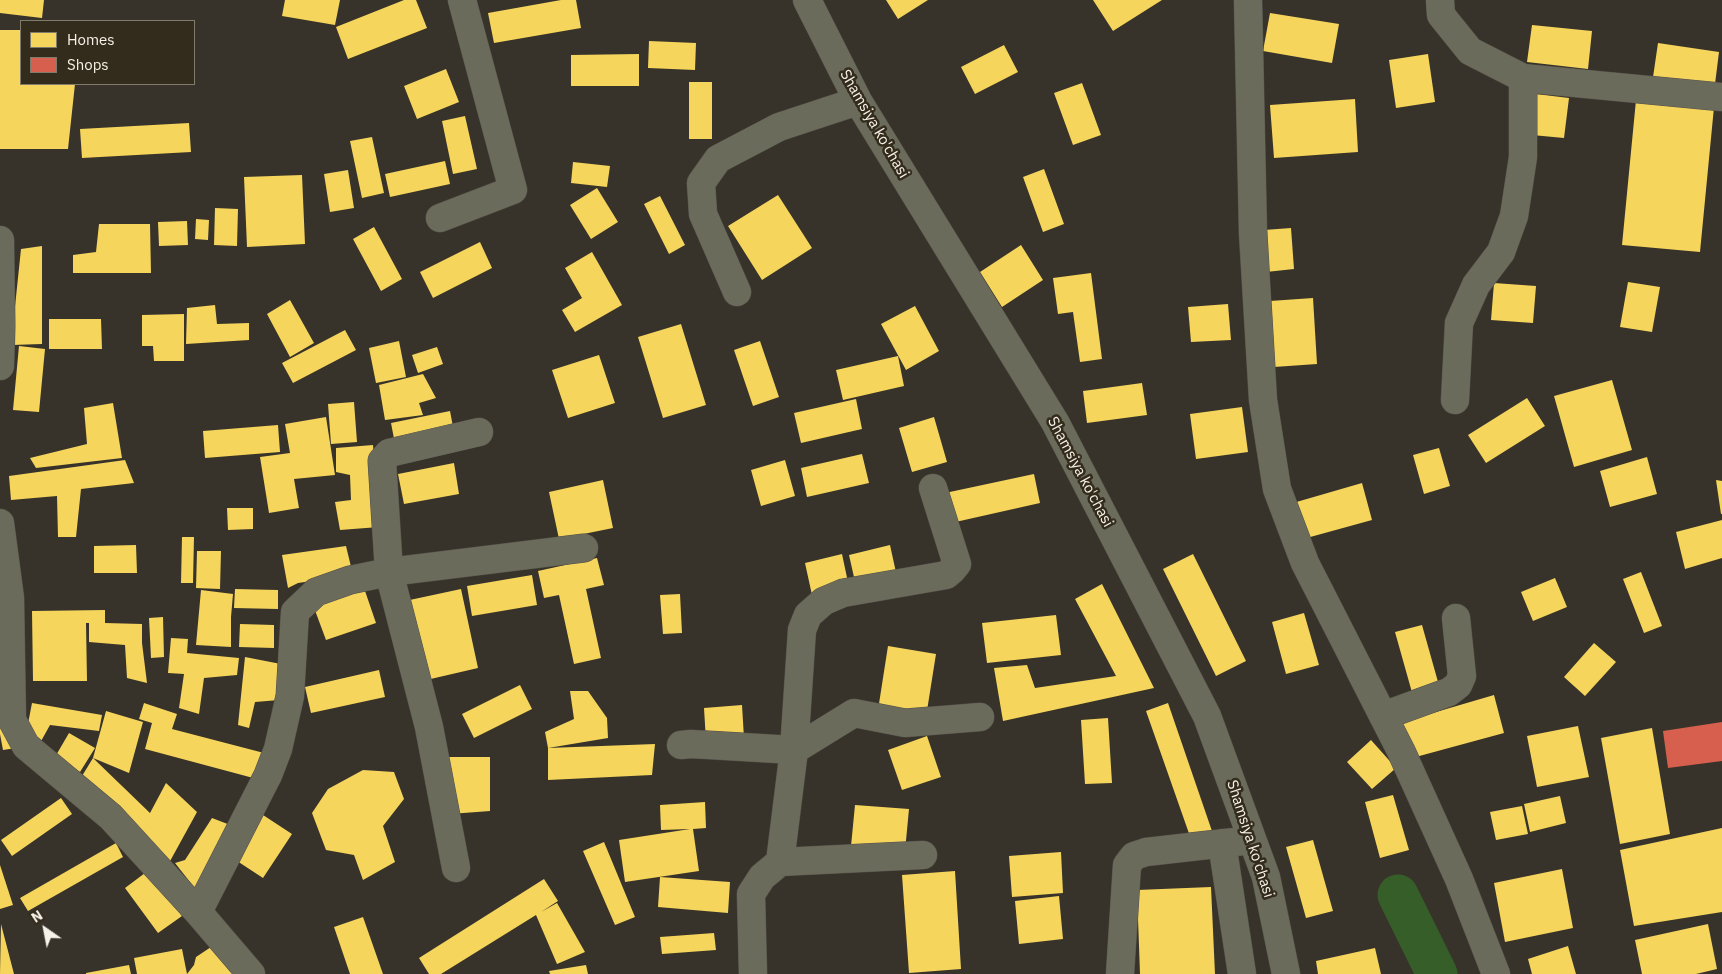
<!DOCTYPE html>
<html>
<head>
<meta charset="utf-8">
<style>
	body { margin:0 }
	#map { position:relative; width:1722px; height:974px; overflow:hidden; background:#37332b; font-family:"IBM Plex Sans",sans-serif }
	canvas { display:block }
	.legend { position:absolute; left:20px; top:20px; width:175px; height:65px; box-sizing:border-box; background:#332b1b; border:1px solid #817b6d; margin:0; padding:6px 9px; list-style:none; font-size:15px; color:#f7f2e8 }
	.legend li { display:flex; align-items:center; gap:10px; height:25px }
	.legend b { width:25px; border:1px solid #817b6d }
	.north { position:absolute; left:20px; top:904px; width:50px; height:50px; -webkit-text-stroke:4px #332b1b; paint-order:stroke; rotate:327deg; font-size:14px; font-weight:700; line-height:20px; text-align:center; color:#f7f2e8 }
	.north::after { content:''; display:block; margin:auto; width:18px; height:22px; background:#f7f2e8; clip-path:polygon(50% 0,100% 100%,50% 72%,0 100%) }
</style>
</head>
<body>
<div id="map">
<canvas width="1722" height="974"></canvas>
<ul class="legend">
<li><b style="height:14px;background:#f6d55c"></b>Homes</li>
<li><b style="height:14px;background:#d6604d"></b>Shops</li>
</ul>
<div class="north">N</div>
</div>
<script>
const c = document.querySelector('canvas').getContext('2d');
c.lineJoin = 'round';
function fill(path, color) { c.fillStyle = color; c.fill(path, 'evenodd'); }
const toPath = rows => new Path2D(rows.map(r => 'M' + r).join(''));
function trace(path, color, width, dash) { c.strokeStyle = color; c.lineWidth = width; c.lineCap = dash ? 'butt' : 'round'; c.setLineDash(dash || []); c.stroke(path); }
function label(font, color, halo, rows, align = 'center') {
  c.font = font + ' "IBM Plex Sans",sans-serif'; c.lineWidth = 5; c.setLineDash([]); c.textBaseline = 'middle'; c.strokeStyle = halo; c.fillStyle = color; for (const [text, x, y, turn = 0] of rows) {
    c.save(); c.translate(x, y); c.rotate((+turn || 0) * Math.PI / 180); c.textAlign = isNaN(turn) ? turn : align; if (halo) c.strokeText(text, 0, 0); c.fillText(text, 0, 0); c.restore();
  }
}
const homes = toPath([
	[0,0,44,0,42,18,0,13],
	[285,0,340,0,335,25,282,16],
	[404,0,416,0,427,28,348,59,336,27],
	[561,0,576,0,581,28,494,43,488,13],
	[886,0,928,0,898,19],
	[1093,0,1162,0,1113,31],
	[1270,13,1339,24,1332,63,1263,51],
	[1532,25,1592,31,1588,69,1527,62],
	[0,30,21,30,21,84,75,84,68,149,0,149],
	[649,41,696,43,695,70,648,68],
	[1658,43,1719,52,1714,92,1652,84],
	[1004,45,1018,72,975,94,961,67],
	[639,54,639,86,571,86,571,55],
	[1428,54,1435,102,1396,108,1389,60],
	[446,69,459,102,417,119,404,86],
	[689,82,712,82,712,139,689,139],
	[1082,83,1101,135,1073,145,1054,93],
	[1536,94,1569,98,1564,138,1532,135],
	[1355,99,1358,152,1274,158,1270,105],
	[1636,100,1714,107,1700,252,1622,245],
	[465,116,477,169,453,174,442,121],
	[189,123,191,152,82,158,80,129],
	[372,137,384,193,362,198,350,141],
	[445,161,450,184,390,197,385,174],
	[573,162,610,166,607,187,571,183],
	[1044,169,1064,224,1043,232,1023,177],
	[348,170,354,208,330,212,324,174],
	[302,175,305,244,247,247,244,177],
	[597,188,618,222,591,239,570,205],
	[778,195,812,248,762,280,728,226],
	[660,196,685,245,669,254,644,204],
	[215,208,238,209,237,246,214,245],
	[196,219,209,220,208,240,195,239],
	[187,221,188,245,159,246,158,222],
	[99,224,150,224,151,273,73,273,73,255,96,252],
	[374,227,402,279,381,291,353,239],
	[1291,228,1294,269,1266,272,1264,230],
	[480,242,492,268,433,298,420,272],
	[1021,245,1043,280,1002,307,980,272],
	[42,246,42,344,11,345,21,249],
	[592,252,622,305,575,332,562,310,582,298,565,268],
	[1091,273,1102,359,1080,362,1073,312,1058,314,1053,278],
	[1628,282,1660,287,1652,332,1620,327],
	[1494,283,1536,286,1533,323,1491,320],
	[1313,298,1317,364,1274,367,1270,301],
	[290,300,314,343,290,357,267,314],
	[1228,304,1231,340,1191,342,1188,307],
	[215,305,217,324,249,323,249,340,186,344,187,308],
	[915,306,939,351,906,370,881,324],
	[184,314,184,361,154,361,153,346,142,346,142,315],
	[49,319,101,319,102,349,49,349],
	[681,324,706,405,663,418,638,337],
	[345,330,356,350,293,383,282,363],
	[399,341,406,377,376,383,369,348],
	[760,341,779,397,753,406,734,350],
	[19,346,45,349,39,412,13,410],
	[437,347,443,364,418,373,412,355],
	[599,355,615,403,568,418,552,370],
	[898,356,904,386,843,400,836,370],
	[423,374,436,398,419,403,423,415,385,420,379,385],
	[1612,380,1632,450,1574,467,1554,396],
	[1142,383,1147,415,1087,423,1083,391],
	[1527,398,1545,426,1486,463,1468,435],
	[856,399,862,429,801,443,794,413],
	[354,402,357,442,331,444,328,404],
	[113,403,122,458,36,468,30,458,87,444,84,408],
	[1242,407,1248,452,1196,459,1190,414],
	[450,411,455,437,396,449,391,423],
	[326,417,335,475,294,479,299,508,269,513,260,457,290,453,285,424],
	[934,417,947,462,912,472,899,428],
	[278,425,280,452,205,458,203,431],
	[373,445,379,527,340,530,335,502,351,500,350,475,336,472,336,448],
	[1439,448,1450,486,1424,494,1413,455],
	[862,454,869,483,807,497,801,468],
	[1647,457,1657,494,1610,507,1600,471],
	[125,460,134,483,81,489,76,537,58,537,57,496,11,500,9,476],
	[785,460,795,496,761,506,751,470],
	[454,463,459,494,404,504,398,474],
	[1034,474,1040,503,951,523,945,493],
	[603,480,613,528,559,539,549,492],
	[1716,480,1722,481,1722,514,1721,514],
	[1362,483,1372,520,1303,539,1293,503],
	[227,508,253,508,253,529,228,530],
	[1722,520,1722,558,1685,569,1676,532],
	[182,537,194,537,193,583,181,583],
	[136,545,137,573,94,573,94,546],
	[890,545,897,577,856,586,849,555],
	[346,546,353,575,298,583,288,588,282,555],
	[197,551,221,551,220,589,196,588],
	[842,554,849,587,812,595,805,563],
	[1193,554,1246,661,1216,676,1163,569],
	[597,558,604,585,586,589,601,658,574,664,559,595,544,598,538,571],
	[1641,572,1662,626,1644,633,1623,579],
	[532,575,537,605,472,616,467,586],
	[1555,578,1567,607,1533,621,1521,592],
	[1102,584,1154,688,1003,721,994,668,1027,665,1035,688,1116,676,1075,599],
	[364,588,376,623,326,640,313,605],
	[235,589,278,590,278,609,234,608],
	[461,589,478,668,422,681,405,601],
	[201,590,233,594,231,617,231,647,196,645],
	[680,594,682,633,663,634,660,595],
	[105,610,105,623,142,624,142,643,147,683,127,678,125,645,89,642,89,623,86,623,87,681,33,681,32,611],
	[1304,613,1319,665,1286,674,1272,622],
	[1056,615,1061,655,987,663,982,623],
	[163,617,164,657,151,658,149,618],
	[240,624,274,625,274,648,239,647],
	[1422,625,1440,689,1413,696,1395,632],
	[171,638,188,639,187,653,239,658,237,675,204,678,199,714,179,708,184,674,168,673],
	[1594,643,1616,662,1585,696,1564,677],
	[888,646,936,654,926,717,878,710],
	[245,657,286,665,279,700,255,702,249,728,238,725],
	[379,670,385,697,311,713,305,687],
	[520,685,532,709,474,738,462,714],
	[570,691,588,691,607,718,608,738,548,748,545,732,574,719],
	[1494,695,1504,733,1412,758,1402,722],
	[32,703,102,715,99,731,50,725,40,743,26,734],
	[144,703,177,714,172,729,264,753,257,779,145,749,152,723,139,719],
	[1168,703,1213,834,1192,842,1146,711],
	[742,705,744,738,706,741,704,708],
	[0,711,16,748,3,750,0,734],
	[106,711,143,722,129,773,93,758,150,813,166,783,197,812,169,863,82,776,93,758],
	[1108,718,1112,783,1085,784,1081,720],
	[1578,726,1589,777,1537,787,1527,736],
	[1652,728,1670,834,1620,844,1601,738],
	[69,733,95,748,80,772,55,757],
	[927,736,941,777,902,790,888,750],
	[1371,740,1396,768,1372,789,1347,762],
	[655,744,652,775,548,780,548,748],
	[441,757,490,757,490,811,450,814],
	[363,770,394,772,404,799,383,826,395,862,363,880,354,855,326,850,312,813,328,789],
	[1393,795,1409,850,1380,858,1365,802],
	[1560,796,1566,823,1530,832,1524,804],
	[61,798,72,814,12,856,1,840],
	[705,802,706,828,693,829,699,871,625,882,619,840,690,829,661,830,660,805],
	[855,805,909,809,905,851,851,846],
	[1522,806,1528,834,1496,840,1490,812],
	[263,815,292,834,263,878,234,859],
	[212,818,238,828,197,891,175,863,185,860],
	[1722,828,1722,912,1634,926,1620,850],
	[1313,840,1333,911,1306,918,1286,847],
	[604,842,635,917,615,925,583,851],
	[116,843,123,857,28,911,20,898],
	[1061,852,1063,893,1012,897,1009,856],
	[0,865,13,905,0,909],
	[1562,869,1573,928,1505,942,1494,883],
	[149,870,182,916,158,933,125,888],
	[955,871,961,969,909,973,902,875],
	[660,877,730,882,728,913,658,907],
	[544,879,558,901,541,912,557,903,585,952,557,964,536,915,441,974,429,974,419,958],
	[1211,887,1215,974,1140,974,1137,890],
	[1059,896,1063,939,1019,944,1015,901],
	[363,917,383,974,350,974,334,927],
	[1,924,14,974,0,974],
	[1708,924,1717,969,1696,974,1642,974,1635,940],
	[714,933,716,950,662,954,660,937],
	[1568,946,1576,974,1532,974,1528,959],
	[211,947,238,974,137,974,134,958,182,949,187,974,194,965,196,957],
	[1375,948,1381,974,1318,974,1316,961],
	[129,965,131,974,86,974,86,973],
	[586,965,588,974,550,974,549,971]
]);
const shops = toPath([
	[1722,722,1722,761,1668,768,1663,731]
]);
const river = toPath([
	[1398,895,1437,974]
]);
const minor = toPath([
	[807,0,858,101,1055,422,1207,716,1266,877,1286,974],
	[1248,0,1253,233,1263,400,1277,489,1305,563,1401,751,1459,879,1496,974],
	[1440,0,1441,15,1470,51,1523,78,1722,97],
	[440,218,513,190,462,0],
	[0,240,1,326,0,366],
	[737,292,703,214,701,183,718,159,779,127,858,101],
	[1455,400,1459,323,1476,285,1501,252,1514,216,1523,157,1523,78],
	[0,523,10,598,12,720,26,746,111,817,198,912,251,974],
	[1383,716,1449,692,1458,685,1462,676,1456,618],
	[681,745,691,744,794,750,854,713,905,723,980,717],
	[1222,843,1242,974],
	[780,862,794,750,802,630,808,615,824,601,843,593,946,575,952,570,957,564,933,488],
	[456,868,429,727,389,572,382,461,389,453,479,432],
	[198,912,268,775,278,749,290,696,295,612,316,592,350,580,389,572,584,548],
	[753,974,751,894,762,877,780,862,923,855],
	[1120,974,1127,865,1134,856,1146,852,1252,840]
]);
const streetNames = [
	["Shamsiya ko'chasi",874,124,60],
	["Shamsiya ko'chasi",1080,472,62],
	["Shamsiya ko'chasi",1250,839,72]
];
fill(homes, '#f6d55c');
fill(shops, '#d6604d');
trace(river, '#365e29', 41);
trace(minor, '#55514a', 29);
trace(minor, '#6b6b5b', 28);
label('15px', '#f7f2e8', '#332b1b', streetNames);
</script>
</body>
</html>
